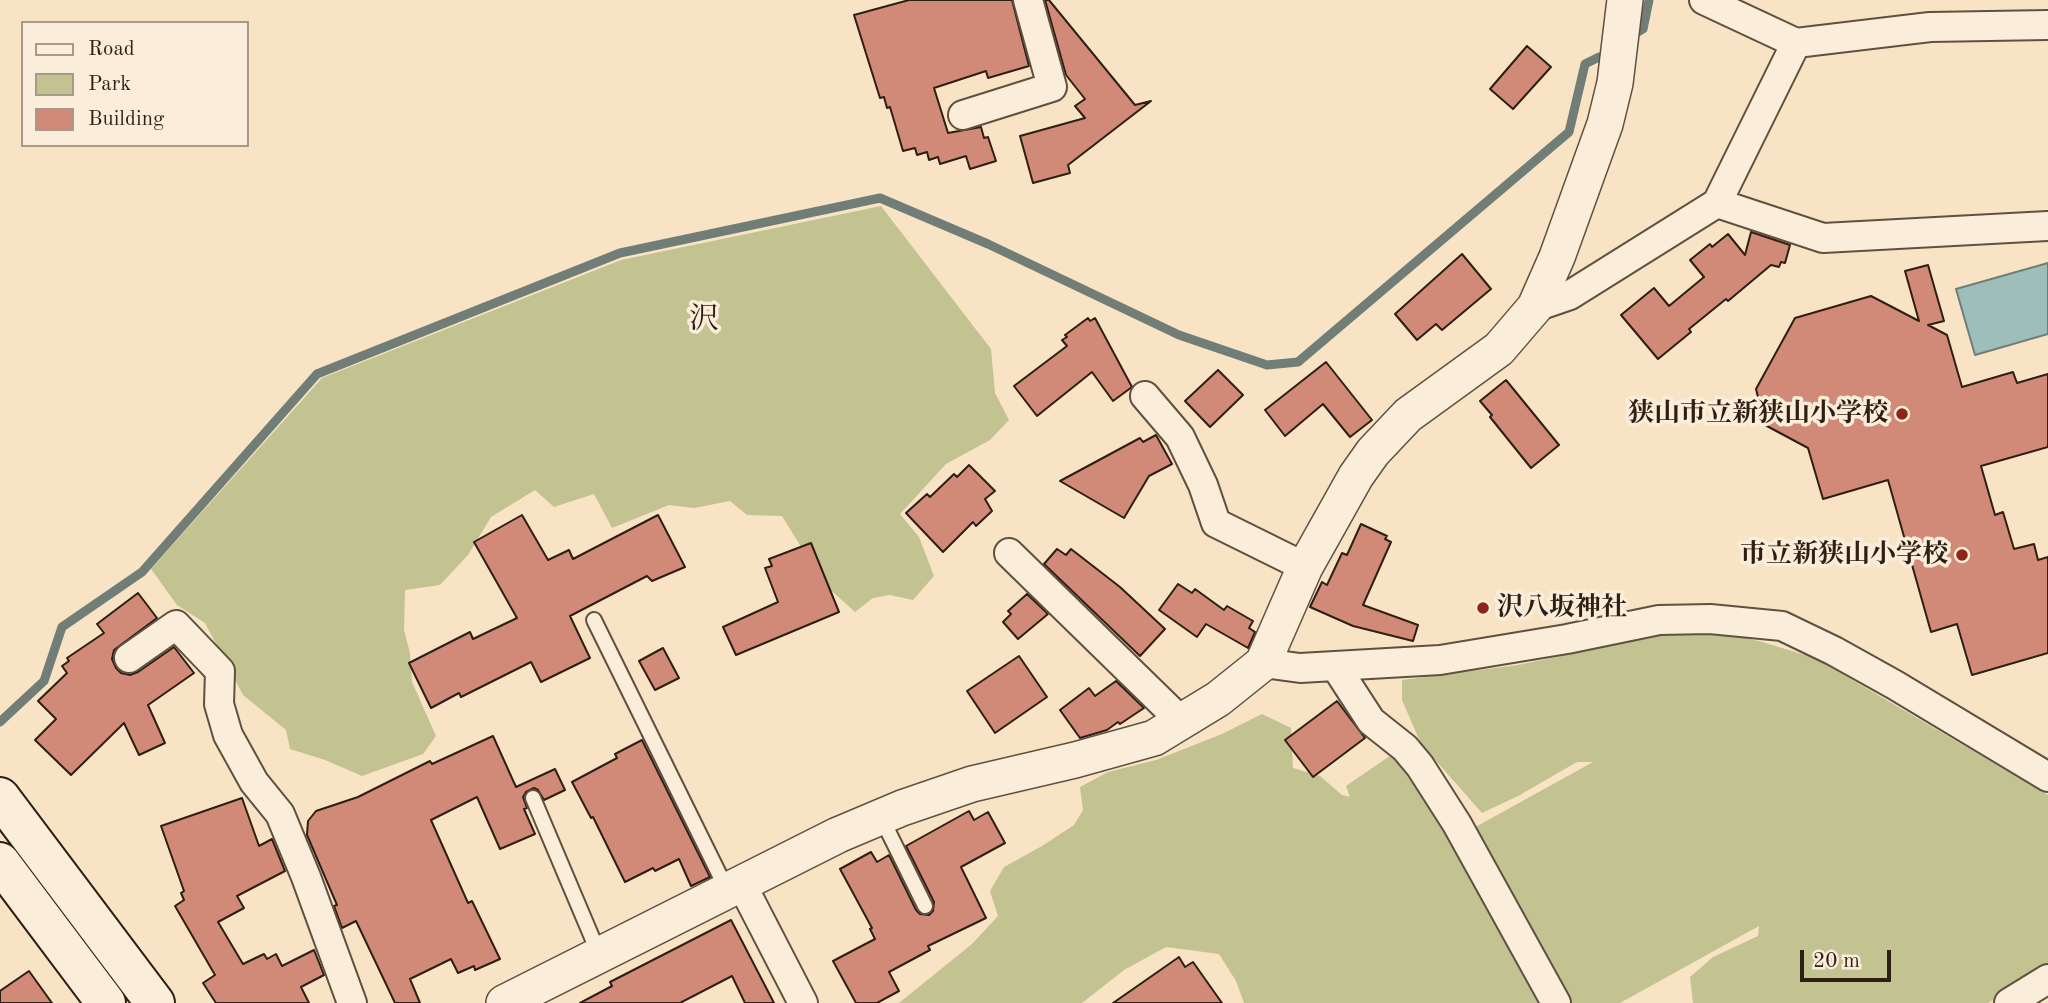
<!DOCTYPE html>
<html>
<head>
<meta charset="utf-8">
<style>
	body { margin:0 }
	#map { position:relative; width:2048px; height:1003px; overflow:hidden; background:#f8e4c5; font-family:"Old Standard TT",serif }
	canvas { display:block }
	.legend { position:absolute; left:21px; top:21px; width:228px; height:126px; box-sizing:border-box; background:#faedd9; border:2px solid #a89a8a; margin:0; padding:9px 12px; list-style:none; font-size:21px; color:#2e1e13 }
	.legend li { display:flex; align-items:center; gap:14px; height:35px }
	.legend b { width:35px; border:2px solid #a89a8a }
	.scale { position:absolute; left:1800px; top:950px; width:91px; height:32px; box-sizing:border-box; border:4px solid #2e1e13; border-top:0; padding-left:9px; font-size:21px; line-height:24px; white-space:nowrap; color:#2e1e13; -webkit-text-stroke:5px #faedd9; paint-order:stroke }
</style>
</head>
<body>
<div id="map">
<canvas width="2048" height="1003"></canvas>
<ul class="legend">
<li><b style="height:9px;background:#faedd9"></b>Road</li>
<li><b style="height:19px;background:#c3c291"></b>Park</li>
<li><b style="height:19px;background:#d08a77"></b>Building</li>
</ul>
<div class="scale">20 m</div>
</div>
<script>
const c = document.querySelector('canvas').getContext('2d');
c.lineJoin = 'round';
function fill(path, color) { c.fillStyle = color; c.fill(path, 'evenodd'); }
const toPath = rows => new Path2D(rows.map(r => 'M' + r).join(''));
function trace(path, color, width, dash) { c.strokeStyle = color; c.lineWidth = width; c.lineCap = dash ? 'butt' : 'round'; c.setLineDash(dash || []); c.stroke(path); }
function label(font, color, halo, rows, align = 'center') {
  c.font = font + ' "Old Standard TT","Noto Serif JP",serif'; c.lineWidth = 7; c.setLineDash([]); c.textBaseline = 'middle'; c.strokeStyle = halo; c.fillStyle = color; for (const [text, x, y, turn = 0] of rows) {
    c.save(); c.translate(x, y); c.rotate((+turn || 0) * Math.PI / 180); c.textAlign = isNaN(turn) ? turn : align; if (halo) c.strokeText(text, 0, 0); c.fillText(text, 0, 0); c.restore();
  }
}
const green = toPath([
	[881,206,991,349,995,393,1009,420,990,440,946,464,900,514,919,537,934,576,913,600,890,595,873,598,855,612,824,584,782,516,747,515,730,501,694,508,669,505,612,528,594,494,554,507,535,490,491,517,468,555,440,585,405,590,404,630,410,653,412,682,436,736,423,754,362,776,325,760,290,749,286,730,243,695,205,623,177,605,151,569,322,378,621,260],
	[1711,631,1759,641,1815,658,2048,795,2048,970,1988,1003,1693,1003,1690,977,1713,957,1758,936,1759,926,1620,1003,1567,1003,1470,830,1593,762,1577,762,1518,796,1482,813,1421,744,1402,700,1402,680,1518,665,1585,651,1636,635],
	[1262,714,1291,728,1293,768,1320,776,1342,795,1350,797,1346,786,1397,751,1414,767,1542,1003,1244,1003,1236,981,1219,954,1166,947,1124,970,1082,1003,899,1003,972,944,998,916,990,891,1004,867,1042,846,1074,825,1083,810,1080,787,1108,772,1156,760,1222,734]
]);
const water = toPath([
	[2048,263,2048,334,1975,355,1956,289,2048,263]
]);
const stream = toPath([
	[1633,35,1643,29,1649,0],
	[0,722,44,681,62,627,142,572,317,374,620,253,880,198,988,244,1179,335,1267,365,1298,362,1569,132,1585,64,1599,57]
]);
const building = toPath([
	[909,0,1012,0,1029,66,988,78,986,71,934,88,948,133,981,127,984,138,988,137,996,161,970,169,966,156,940,164,938,157,929,160,927,152,917,155,915,148,903,151,890,107,887,108,884,97,880,98,854,15,909,0],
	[1045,0,1049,0,1135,105,1151,101,1068,165,1070,173,1033,183,1020,136,1085,118,1075,106,1085,99,1066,75,1045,0],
	[1527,46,1551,67,1513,109,1490,89,1527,46],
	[1751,232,1790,245,1785,263,1781,262,1779,267,1771,265,1728,301,1726,299,1689,329,1691,332,1658,359,1621,315,1654,288,1669,306,1704,277,1690,260,1710,244,1712,247,1728,234,1745,255,1751,232],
	[1462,254,1491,289,1442,330,1436,324,1417,340,1395,314,1462,254],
	[1928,265,1944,321,1928,325,1947,335,1962,387,2013,372,2017,383,2048,374,2048,447,1981,466,1995,515,2003,512,2014,549,2034,544,2038,560,2048,557,2048,653,1972,675,1957,624,1931,632,1888,480,1823,499,1808,448,1765,425,1756,389,1795,318,1871,296,1919,321,1905,271,1928,265],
	[1088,318,1090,321,1095,318,1132,387,1113,401,1092,372,1037,416,1014,386,1067,346,1062,340,1067,337,1065,335,1088,318],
	[1326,362,1372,420,1350,437,1323,404,1285,436,1265,410,1326,362],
	[1218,370,1243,395,1210,427,1185,401,1218,370],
	[1506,380,1559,445,1531,468,1490,417,1492,415,1480,401,1506,380],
	[1156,435,1172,464,1149,476,1124,518,1060,481,1140,438,1143,442,1156,435],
	[969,465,995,491,985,499,992,511,976,526,973,522,943,552,906,513,927,494,930,497,954,474,957,477,969,465],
	[522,515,548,560,569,550,573,559,658,515,685,567,652,581,647,576,570,616,590,658,541,682,531,662,461,697,459,693,431,708,409,663,470,632,473,639,517,618,474,542,522,515],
	[1361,524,1387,536,1385,539,1391,542,1363,605,1418,625,1413,641,1353,626,1310,607,1322,582,1327,585,1342,553,1347,555,1361,524],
	[811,543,839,612,736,655,723,627,778,602,765,568,772,566,769,559,811,543],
	[1057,549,1066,555,1071,549,1120,587,1165,629,1140,656,1044,564,1057,549],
	[1178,584,1192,593,1195,589,1224,610,1227,606,1253,621,1249,628,1255,632,1248,648,1206,624,1197,637,1159,610,1178,584],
	[138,593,157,618,114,650,112,659,116,668,121,673,130,675,138,672,174,647,194,673,148,705,165,743,139,755,124,723,71,775,35,740,56,719,38,701,67,673,62,666,69,661,67,658,104,633,97,624,138,593],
	[1027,594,1048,614,1018,639,1003,622,1011,614,1008,611,1027,594],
	[663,648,679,678,655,690,639,661,663,648],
	[1019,656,1047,697,995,733,967,691,1019,656],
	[1116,681,1144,708,1120,724,1118,722,1107,730,1080,738,1060,710,1089,688,1095,696,1116,681],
	[1337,701,1365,738,1313,777,1285,740,1337,701],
	[493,736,516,787,555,769,565,790,544,800,538,790,534,788,526,792,523,797,527,808,524,809,535,834,500,849,477,797,431,820,468,903,472,901,500,959,475,970,474,966,458,973,451,959,410,979,420,1003,395,1003,356,921,342,928,334,906,337,905,307,835,308,821,316,811,358,797,430,761,432,764,493,736],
	[642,740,710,877,691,886,679,859,655,871,653,868,625,882,593,817,591,818,572,782,617,758,615,754,642,740],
	[242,798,259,846,272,839,285,871,237,896,244,908,218,922,243,964,264,954,267,959,276,954,282,966,314,950,324,975,301,987,309,1003,216,1003,203,983,215,975,175,906,184,900,181,893,184,891,161,826,242,798],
	[969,811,974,820,988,812,1005,843,961,867,986,918,928,946,930,950,889,972,899,991,877,1003,856,1003,833,961,875,939,870,929,872,928,840,869,871,852,877,862,889,855,916,910,920,914,929,915,933,911,934,902,906,846,969,811],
	[731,920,774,1003,745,1003,732,976,680,1003,580,1003,612,986,610,982,731,920],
	[1179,957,1185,967,1193,962,1222,1003,1113,1003,1179,957],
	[29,971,52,1003,0,1003,0,991,29,971]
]);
const service = toPath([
	[594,620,727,890],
	[533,798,599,954],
	[881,817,925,906]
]);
const minor = toPath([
	[1704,0,1796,43,1930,27,2048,25],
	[963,115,1052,87,1028,0],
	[1717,203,1823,238,2048,226],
	[1535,307,1570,295,1717,203,1796,43],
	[1145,396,1180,437,1203,485,1216,523,1305,567],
	[1009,553,1181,721],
	[129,658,176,625,220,671,219,704,228,735,254,782,280,814,306,877,352,1003],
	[1263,663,1300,668,1440,660,1567,639,1659,620,1710,619,1782,626,1834,651,1895,685,2048,777],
	[1336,667,1371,721,1405,748,1420,766,1457,824,1556,1003],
	[741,883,803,1003],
	[2009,1003,2048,979]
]);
const tertiary = toPath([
	[504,1003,838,835,902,808,972,784,1075,760,1154,738,1218,699,1263,663,1305,567,1356,476,1373,452,1408,415,1499,349,1535,307,1557,257,1605,124,1615,83,1625,0]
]);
const secondary = toPath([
	[0,797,155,1003],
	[0,862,106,1003]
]);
const markers = [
	[1902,414,7,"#8f2418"],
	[1962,555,7,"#8f2418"],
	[1483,608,7,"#8f2418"]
];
const poiNames = [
	["狭山市立新狭山小学校",1888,414],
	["市立新狭山小学校",1948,555],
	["沢八坂神社",1497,608,"left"]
];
const quarterNames = [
	["沢",704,320]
];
fill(green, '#c3c291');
fill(water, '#9ebeb9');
trace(water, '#717e77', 2);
trace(stream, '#717e77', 9);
fill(building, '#d08a77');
trace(building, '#2e1e13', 2);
trace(service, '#605040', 18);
trace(minor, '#605040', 32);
trace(tertiary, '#605040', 38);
trace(secondary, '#2e1e13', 42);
trace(service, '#faedd9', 14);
trace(minor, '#faedd9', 28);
trace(tertiary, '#faedd9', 35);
trace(secondary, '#faedd9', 38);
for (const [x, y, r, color] of markers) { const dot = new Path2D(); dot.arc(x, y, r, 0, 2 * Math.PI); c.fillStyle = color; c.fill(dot); trace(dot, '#faedd9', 2.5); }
label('bold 26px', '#2e1e13', '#faedd9', poiNames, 'right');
label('30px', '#2e1e13', '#faedd9', quarterNames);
</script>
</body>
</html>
